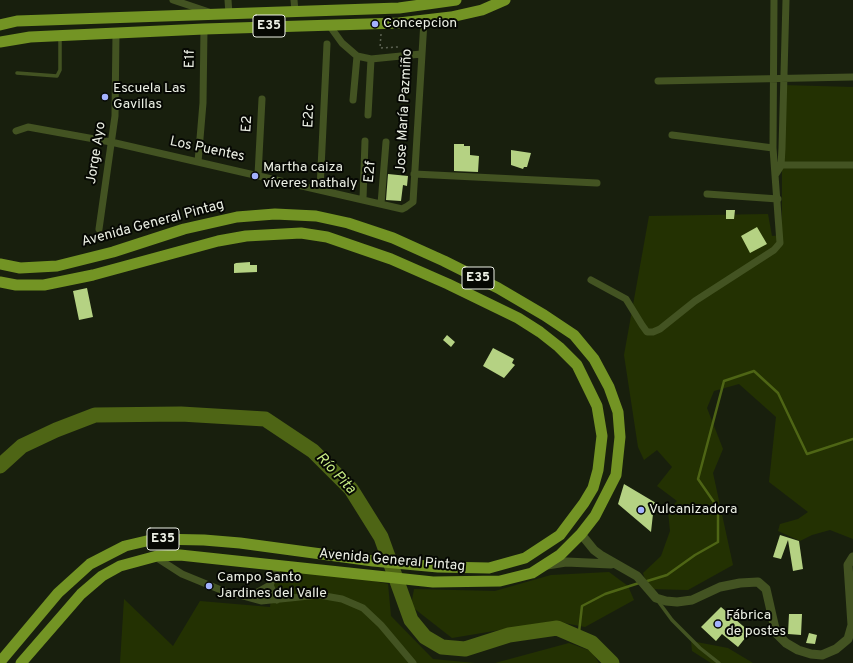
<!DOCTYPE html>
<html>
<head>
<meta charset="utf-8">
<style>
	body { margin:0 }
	canvas { display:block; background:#181f0d }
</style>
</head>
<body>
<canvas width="853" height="663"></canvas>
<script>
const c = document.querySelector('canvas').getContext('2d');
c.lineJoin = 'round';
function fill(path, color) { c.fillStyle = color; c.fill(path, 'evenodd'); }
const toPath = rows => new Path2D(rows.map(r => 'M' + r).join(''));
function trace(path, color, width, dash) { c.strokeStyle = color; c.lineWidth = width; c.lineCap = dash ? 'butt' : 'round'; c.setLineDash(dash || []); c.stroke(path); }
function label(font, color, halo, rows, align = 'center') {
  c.font = font + ' Overpass,sans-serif'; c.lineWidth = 4; c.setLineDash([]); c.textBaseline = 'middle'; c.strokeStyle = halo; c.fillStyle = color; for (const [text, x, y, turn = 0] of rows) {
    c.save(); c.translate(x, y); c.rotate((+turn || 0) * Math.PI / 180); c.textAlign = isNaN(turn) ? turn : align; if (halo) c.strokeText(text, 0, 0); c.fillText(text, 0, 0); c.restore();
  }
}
const green = toPath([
	[782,85,853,87,853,539,830,530,812,535,800,541,778,531,780,524,798,519,808,512,769,482,776,417,739,384,714,391,707,408,723,449,713,473,733,565,688,590,648,589,643,573,661,556,670,531,668,511,677,501,657,486,672,467,657,450,644,460,638,447,624,355,649,216,768,214,772,236,782,235],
	[275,569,350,576,388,584,391,616,433,659,475,663,120,663,124,599,173,646,200,601,270,607],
	[609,572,628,586,634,600,585,627,554,621,452,638,411,606,414,589,495,591,551,575],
	[691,641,728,648,753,663,711,663,692,651],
	[569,643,591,651,599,663,495,663]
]);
const stream = toPath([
	[644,582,667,575,695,555,718,542,718,508,698,479,724,381,754,371,778,393,807,454,853,439],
	[579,632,582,606,605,594,639,583]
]);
const river = toPath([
	[0,466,22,446,56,430,95,415,181,414,265,419,313,451,351,489,381,537,411,620,425,637,442,647,465,649,509,635,557,628,592,643,612,663]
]);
const building = toPath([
	[454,144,464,144,464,146,470,146,470,155,479,156,478,172,454,171],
	[511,150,531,153,527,167,524,167,523,169,511,165],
	[388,174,408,176,407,186,403,185,401,201,386,200],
	[726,210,735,210,734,219,726,219],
	[757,227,767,244,750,253,741,236],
	[250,262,250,265,257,265,257,272,234,273,234,264,236,263],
	[87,288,93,317,79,320,73,291],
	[447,335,455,342,451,347,443,340],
	[493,348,514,359,512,363,515,365,504,378,483,366],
	[624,484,661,506,653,514,651,532,618,504],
	[780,535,799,541,803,569,793,571,788,540,781,559,773,557],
	[721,607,750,632,738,647,722,634,716,641,701,627],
	[789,614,802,614,801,635,788,634],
	[809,633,817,635,815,644,806,643]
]);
const path = toPath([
	[381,34,380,48,398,47,399,49]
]);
const service = toPath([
	[17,73,57,76,60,70,60,37],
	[658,601,672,620,700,648,719,663]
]);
const minor = toPath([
	[173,0,209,12],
	[228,0,229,14],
	[294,0,295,11],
	[329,25,342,43,357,56,371,59,421,54],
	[658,81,853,77],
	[353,100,357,56],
	[368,115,371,59],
	[16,131,28,127,111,142,402,209,406,207,413,202,424,21],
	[672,135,773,148],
	[198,162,203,103,204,29],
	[778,165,853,165],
	[414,174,597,183],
	[776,174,781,166,782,148,786,0],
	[258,175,262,99],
	[320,189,327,44],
	[707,194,778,199],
	[363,199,365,141],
	[381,204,386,142],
	[99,229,115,116,116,33],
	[591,280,626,299,642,325,647,332,653,332,660,329,695,301,774,250,780,243,773,148,774,0],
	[154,556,182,574,221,590,261,601,319,595,342,599,363,608,381,625,413,663],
	[270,585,277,600],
	[245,596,254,594,270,585,279,565]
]);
const tertiary = toPath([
	[581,534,594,550,602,556,637,576,656,598,666,601,677,602,692,600,720,587,740,583,758,582,766,589,776,633,786,643,798,650,811,654,822,655,836,649,848,639,852,625,848,565,853,557],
	[547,565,566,562,611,564]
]);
const trunk = toPath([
	[0,25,17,21,399,8,456,0],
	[0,42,30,37,204,29,399,23,451,17,482,10,505,0],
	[0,264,20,268,57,266,113,252,184,229,237,217,275,214,316,216,348,223,393,238,444,261,498,288,544,315,574,335,594,359,609,387,618,412,620,437,616,475,595,516,581,534,560,555,532,573,500,581,433,582,180,555,157,556,120,566,102,576,81,594,21,663],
	[0,282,16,285,44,285,93,275,218,241,246,236,301,233,327,237,391,259,448,284,518,318,540,332,559,347,577,365,597,406,602,436,598,470,593,488,584,503,560,535,525,558,489,568,438,567,373,561,240,543,204,540,155,539,125,546,90,564,58,593,0,662]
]);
const markers = [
	[375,24,4,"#a3b2fd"],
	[105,97,4,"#a3b2fd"],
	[255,176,4,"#a3b2fd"],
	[641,510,4,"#a3b2fd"],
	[209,586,4,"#a3b2fd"],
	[718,624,4,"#a3b2fd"]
];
const shields = [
	[269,26,32],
	[478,278,32],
	[163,539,32]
];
const shieldNames = [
	["E35",269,26],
	["E35",478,278],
	["E35",163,539]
];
const poiNames = [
	["Concepcion",383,24],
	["Escuela Las",113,89],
	["Gavillas",113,105],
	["Martha caiza",263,168],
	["víveres nathaly",263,184],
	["Vulcanizadora",649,510],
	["Campo Santo",217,578],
	["Jardines del Valle",217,594],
	["Fábrica",726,616],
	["de postes",726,632]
];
const streetNames = [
	["E1f",191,59,-89],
	["Jose María Pazmiño",405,111,-87],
	["E2c",310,116,-87],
	["E2",248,124,-87],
	["Los Puentes",207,150,12],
	["Jorge Ayo",97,153,-81],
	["E2f",371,172,-85],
	["Avenida General Pintag",153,224,-15],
	["Avenida General Pintag",392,561,5]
];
const waterNames = [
	["Río Pita",335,474,47]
];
fill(green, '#233102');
trace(stream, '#4e6515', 2.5);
trace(river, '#4e6515', 15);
fill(building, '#b5d283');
trace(path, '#5c6252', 1.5, [2, 3]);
trace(service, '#435322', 3.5);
trace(minor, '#435322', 7);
trace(tertiary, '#435322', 9);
trace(trunk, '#739424', 11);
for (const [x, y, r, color] of markers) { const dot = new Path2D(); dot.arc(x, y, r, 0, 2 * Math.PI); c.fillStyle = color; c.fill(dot); trace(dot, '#060803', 1.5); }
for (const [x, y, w] of shields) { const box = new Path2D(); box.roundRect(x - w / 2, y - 11, w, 22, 3); c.fillStyle = '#060803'; c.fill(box); trace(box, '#ecf0e5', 1); }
label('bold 13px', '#ecf0e5', null, shieldNames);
label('14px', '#ecf0e5', '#060803', poiNames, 'left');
label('14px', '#ecf0e5', '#060803', streetNames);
label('italic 15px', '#c8ed84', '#060803', waterNames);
</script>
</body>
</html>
